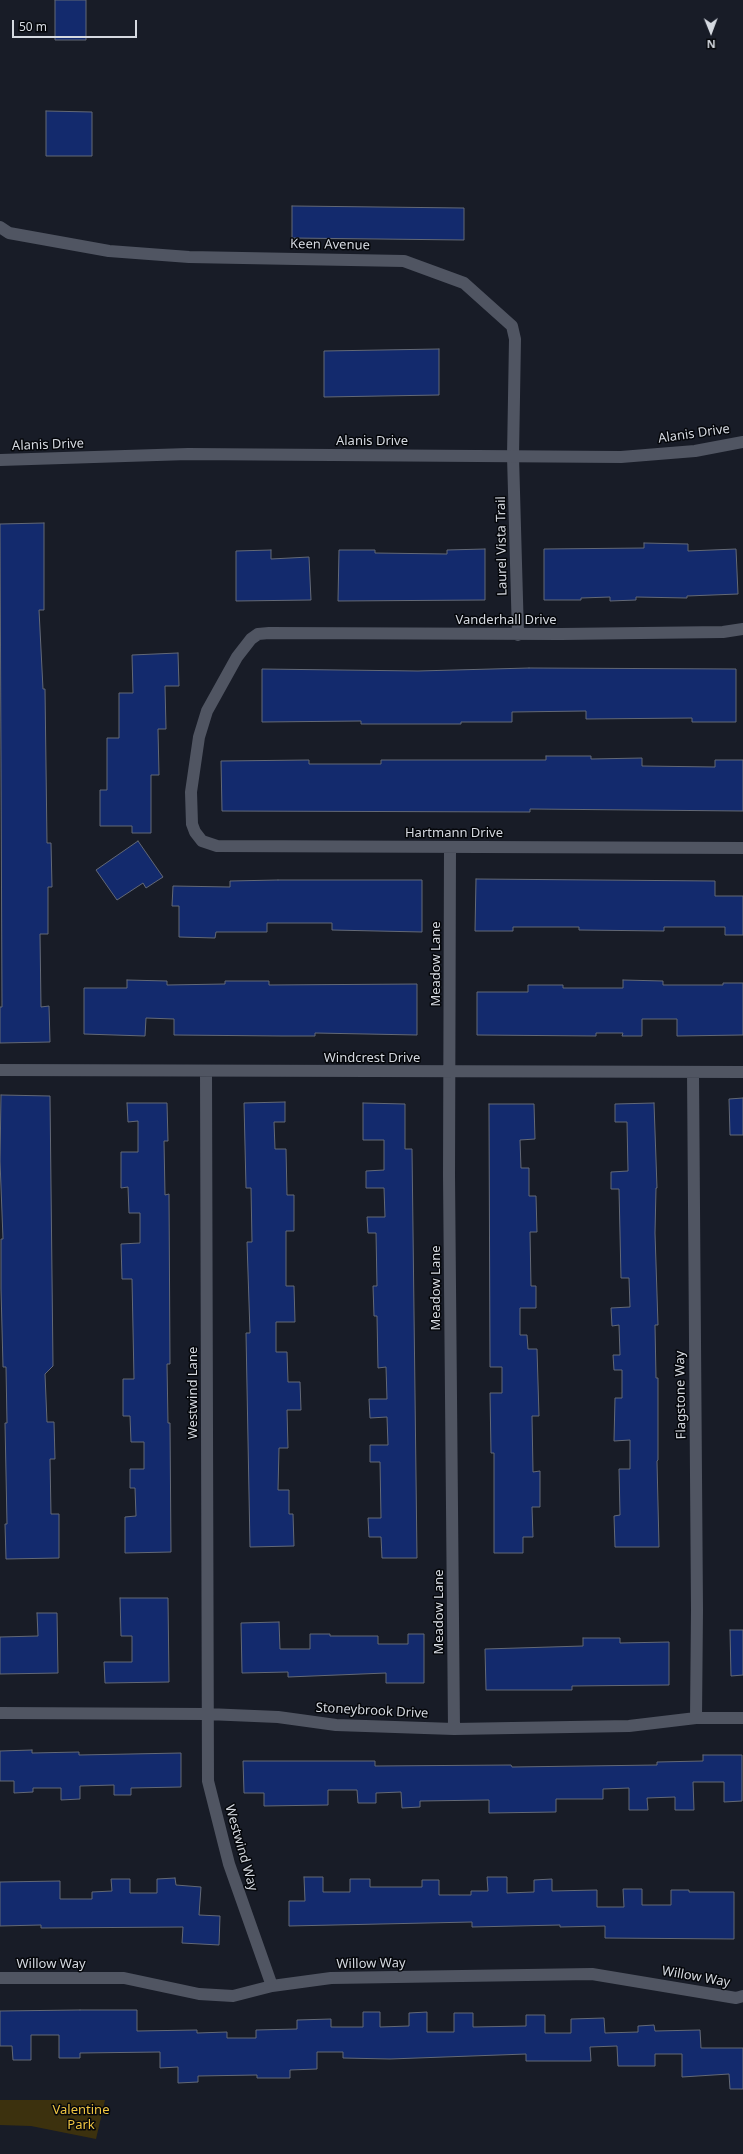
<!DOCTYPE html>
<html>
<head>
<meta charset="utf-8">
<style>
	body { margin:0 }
	#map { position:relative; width:743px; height:2154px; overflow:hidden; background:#181c27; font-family:"Noto Sans",sans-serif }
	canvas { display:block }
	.north { position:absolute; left:691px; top:12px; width:40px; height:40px; -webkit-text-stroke:3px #05070b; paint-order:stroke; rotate:179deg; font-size:11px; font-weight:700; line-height:16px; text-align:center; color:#d5d9e0 }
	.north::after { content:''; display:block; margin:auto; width:14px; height:18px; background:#d5d9e0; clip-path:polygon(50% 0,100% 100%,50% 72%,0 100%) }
	.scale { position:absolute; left:12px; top:20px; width:125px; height:18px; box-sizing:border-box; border:2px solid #d5d9e0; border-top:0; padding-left:5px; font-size:12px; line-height:14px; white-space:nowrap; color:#d5d9e0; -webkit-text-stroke:3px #05070b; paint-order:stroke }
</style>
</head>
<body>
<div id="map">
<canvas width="743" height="2154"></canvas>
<div class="north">N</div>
<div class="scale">50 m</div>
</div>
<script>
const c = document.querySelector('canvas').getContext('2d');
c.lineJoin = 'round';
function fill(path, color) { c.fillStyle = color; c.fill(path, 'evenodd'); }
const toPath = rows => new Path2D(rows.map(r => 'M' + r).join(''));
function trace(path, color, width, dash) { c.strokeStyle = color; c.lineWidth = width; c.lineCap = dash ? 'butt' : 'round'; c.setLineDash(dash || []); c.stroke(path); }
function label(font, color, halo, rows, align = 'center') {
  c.font = font + ' "Noto Sans",sans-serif'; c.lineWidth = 3; c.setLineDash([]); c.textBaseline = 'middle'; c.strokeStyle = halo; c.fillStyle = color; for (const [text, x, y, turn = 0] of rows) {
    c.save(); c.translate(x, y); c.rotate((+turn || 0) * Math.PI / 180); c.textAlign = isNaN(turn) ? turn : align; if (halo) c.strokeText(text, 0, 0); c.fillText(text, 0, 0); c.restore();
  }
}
const green = toPath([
	[0,2100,105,2100,96,2139,31,2126,0,2125]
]);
const building = toPath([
	[55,0,86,0,86,40,55,40,55,0],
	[46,111,92,112,92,156,46,156,46,111],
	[292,206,464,208,464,240,292,238,292,206],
	[439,349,439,395,324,397,324,351,439,349],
	[44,523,44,610,39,610,43,689,45,689,47,843,51,843,52,887,48,887,48,934,40,934,41,1007,49,1006,50,1042,0,1043,0,1007,2,1007,0,524,44,523],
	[644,543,688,544,688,551,736,549,738,594,687,596,687,598,636,597,636,600,610,601,610,597,581,598,581,600,544,600,544,549,644,548,644,543],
	[485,549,485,600,338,601,339,550,375,550,375,553,447,554,447,550,485,549],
	[271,550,271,559,309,557,311,600,236,601,236,551,271,550],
	[178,653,179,686,165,686,166,729,158,729,159,775,151,775,151,833,132,833,132,826,100,826,100,790,107,790,107,738,119,738,119,693,133,693,132,655,178,653],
	[529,668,736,669,736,722,692,722,692,718,586,719,586,711,512,712,512,722,461,722,461,724,361,724,361,721,262,722,262,669,418,671,529,668],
	[546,756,591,756,591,759,642,758,642,766,715,767,715,760,743,760,743,811,530,809,530,812,222,811,221,761,309,760,309,764,381,764,381,760,546,760,546,756],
	[138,841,163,877,146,888,143,883,117,900,96,870,138,841],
	[476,879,715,881,715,896,743,896,743,935,725,935,725,927,664,927,664,931,579,930,579,927,513,927,513,931,475,931,476,879],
	[278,880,422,880,422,932,332,930,332,923,267,923,267,932,216,932,215,938,179,937,179,906,172,906,173,886,230,887,230,881,278,880],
	[127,980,167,981,167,985,225,984,225,981,269,981,269,985,417,984,417,1035,315,1033,315,1036,281,1036,174,1035,174,1019,146,1018,145,1036,84,1034,84,988,127,988,127,980],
	[623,980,663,981,663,985,723,985,723,983,743,983,743,1035,677,1036,677,1019,642,1019,642,1036,622,1036,623,1033,596,1033,596,1036,477,1035,477,992,528,992,528,985,563,985,563,988,623,988,623,980],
	[1,1095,50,1096,53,1366,45,1374,47,1422,54,1422,55,1459,50,1459,51,1514,59,1514,59,1558,6,1559,5,1524,7,1524,5,1423,7,1423,6,1367,3,1367,1,1289,1,1239,3,1239,0,1161,1,1095],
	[743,1098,743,1135,730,1135,729,1099,743,1098],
	[285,1102,285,1122,274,1122,275,1149,286,1149,287,1195,294,1195,294,1231,286,1231,286,1286,294,1286,295,1322,276,1322,276,1352,287,1352,288,1382,300,1382,301,1410,287,1410,288,1448,279,1448,278,1490,289,1490,289,1514,293,1514,294,1546,250,1547,246,1333,250,1333,247,1242,252,1242,251,1188,246,1188,244,1103,285,1102],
	[127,1103,167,1103,168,1141,164,1141,165,1195,169,1194,170,1364,167,1364,168,1423,170,1423,171,1552,125,1553,125,1517,136,1516,135,1488,130,1488,130,1469,144,1469,144,1442,131,1442,130,1416,123,1416,123,1379,134,1379,132,1279,122,1279,121,1244,140,1243,140,1213,129,1213,128,1187,121,1188,121,1152,138,1152,138,1121,128,1122,127,1103],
	[363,1103,405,1104,405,1149,412,1149,417,1558,382,1558,381,1537,369,1537,368,1518,381,1518,380,1462,370,1462,370,1445,388,1445,387,1417,370,1418,369,1399,387,1399,386,1367,378,1368,377,1316,374,1316,373,1286,377,1286,376,1233,368,1233,367,1217,385,1217,384,1188,366,1188,366,1171,384,1170,384,1140,363,1140,363,1103],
	[654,1103,657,1188,656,1188,655,1233,658,1325,655,1325,656,1378,658,1378,658,1460,657,1461,659,1547,615,1547,614,1516,620,1515,619,1469,630,1469,630,1440,614,1441,615,1398,622,1398,622,1370,614,1370,613,1355,620,1355,619,1325,612,1326,611,1308,630,1307,629,1278,621,1278,619,1189,611,1189,611,1172,628,1171,627,1122,615,1122,615,1104,654,1103],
	[489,1104,534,1104,535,1139,520,1140,521,1168,529,1168,529,1196,536,1196,537,1232,530,1232,531,1286,536,1286,536,1308,520,1308,520,1335,527,1335,528,1349,537,1349,539,1416,532,1416,533,1472,540,1471,540,1507,532,1507,533,1537,523,1537,523,1553,494,1553,494,1453,491,1453,490,1393,502,1393,502,1367,490,1367,489,1104],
	[120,1598,168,1598,169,1682,105,1683,104,1662,132,1662,132,1636,121,1636,120,1598],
	[37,1613,57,1613,58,1673,0,1674,0,1637,38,1636,37,1613],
	[279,1622,280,1649,310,1649,310,1634,330,1634,330,1636,378,1636,378,1644,408,1644,408,1634,424,1634,424,1683,386,1683,386,1673,288,1677,288,1672,242,1673,241,1623,279,1622],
	[730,1630,743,1630,743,1675,731,1676,730,1630],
	[583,1638,620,1638,620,1643,669,1642,669,1685,572,1686,572,1690,486,1690,485,1649,583,1646,583,1638],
	[32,1750,32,1753,79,1752,79,1755,181,1753,181,1787,131,1788,131,1795,114,1795,114,1785,80,1786,80,1799,61,1800,61,1788,33,1788,33,1792,14,1793,14,1781,0,1781,0,1751,32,1750],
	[703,1755,742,1755,742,1801,724,1802,724,1782,693,1782,694,1810,675,1810,675,1797,647,1798,648,1810,629,1810,629,1788,603,1789,603,1799,556,1799,556,1812,489,1813,489,1800,420,1801,420,1807,402,1808,401,1792,376,1793,376,1803,358,1803,357,1790,328,1790,328,1805,264,1806,264,1793,244,1793,243,1761,375,1761,375,1766,511,1765,512,1767,657,1765,657,1762,703,1761,703,1755],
	[304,1877,323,1877,323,1892,350,1892,350,1879,370,1879,370,1887,422,1887,422,1880,439,1880,439,1895,471,1895,471,1891,488,1891,487,1877,507,1877,507,1893,534,1892,534,1880,552,1879,552,1891,597,1890,597,1907,624,1907,623,1889,642,1889,642,1905,671,1905,671,1890,689,1890,689,1892,734,1892,734,1939,605,1938,605,1926,560,1927,560,1925,472,1927,472,1922,289,1926,289,1901,305,1901,304,1877],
	[175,1878,176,1885,201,1887,199,1915,220,1916,219,1945,182,1943,183,1927,41,1928,41,1925,0,1926,0,1882,60,1881,60,1899,92,1899,92,1892,112,1891,111,1879,130,1879,130,1893,157,1893,157,1879,175,1878],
	[80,2010,137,2010,137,2031,197,2030,197,2033,227,2032,227,2038,256,2038,256,2030,297,2029,297,2020,331,2019,331,2027,363,2027,363,2012,380,2012,380,2027,409,2026,409,2013,427,2012,427,2032,454,2032,454,2013,473,2013,473,2027,526,2026,526,2015,545,2015,545,2033,571,2033,571,2019,604,2018,605,2033,638,2032,638,2026,654,2025,655,2031,700,2030,701,2048,743,2048,743,2089,730,2089,729,2074,682,2077,682,2054,655,2054,655,2066,618,2066,617,2046,590,2047,591,2061,526,2061,526,2054,390,2059,343,2058,343,2052,317,2052,317,2069,290,2070,290,2078,257,2078,257,2075,198,2076,198,2082,178,2083,178,2067,160,2068,160,2052,80,2053,80,2058,59,2058,59,2035,31,2035,31,2060,13,2060,12,2046,0,2046,0,2011,80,2010]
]);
const street = toPath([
	[0,227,9,233,109,251,189,257,404,261,464,283,512,326,515,339,513,456,518,635],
	[743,629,723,632,561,634,269,633,258,634,251,639,237,657,207,711,199,737,191,792,192,824,195,832,202,841,217,846,743,848],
	[450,847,449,1175,454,1729],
	[0,1070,743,1072],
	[206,1072,208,1781,229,1864,272,1986],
	[693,1072,697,1610,696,1718],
	[0,1713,207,1714,278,1717,336,1725,454,1729,629,1726,696,1718,743,1718],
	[0,1978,124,1978,199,1994,233,1996,272,1986,331,1978,592,1974,736,1998,743,1996]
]);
const secondary = toPath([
	[0,460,188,454,621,457,695,451,743,442]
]);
const streetNames = [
	["Keen Avenue",330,245,1],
	["Alanis Drive",694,434,-8],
	["Alanis Drive",372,441],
	["Alanis Drive",48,445,-2],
	["Laurel Vista Trail",502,546,-91],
	["Vanderhall Drive",506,620],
	["Hartmann Drive",454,833],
	["Meadow Lane",436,964,-90],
	["Windcrest Drive",372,1058],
	["Meadow Lane",436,1288,-90],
	["Westwind Lane",193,1393,-90],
	["Flagstone Way",681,1395,-91],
	["Meadow Lane",439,1612,-90],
	["Stoneybrook Drive",372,1711,3],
	["Westwind Way",241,1848,74],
	["Willow Way",51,1964],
	["Willow Way",371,1964,-1],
	["Willow Way",696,1977,10]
];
const parkNames = [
	["Valentine",81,2110],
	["Park",81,2125]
];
fill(green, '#3c310e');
fill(building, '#132a6d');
trace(building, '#636976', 1);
trace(street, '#505562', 12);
trace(secondary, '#505562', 12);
label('13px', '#d5d9e0', '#05070b', streetNames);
label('13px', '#f0c542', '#05070b', parkNames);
</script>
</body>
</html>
